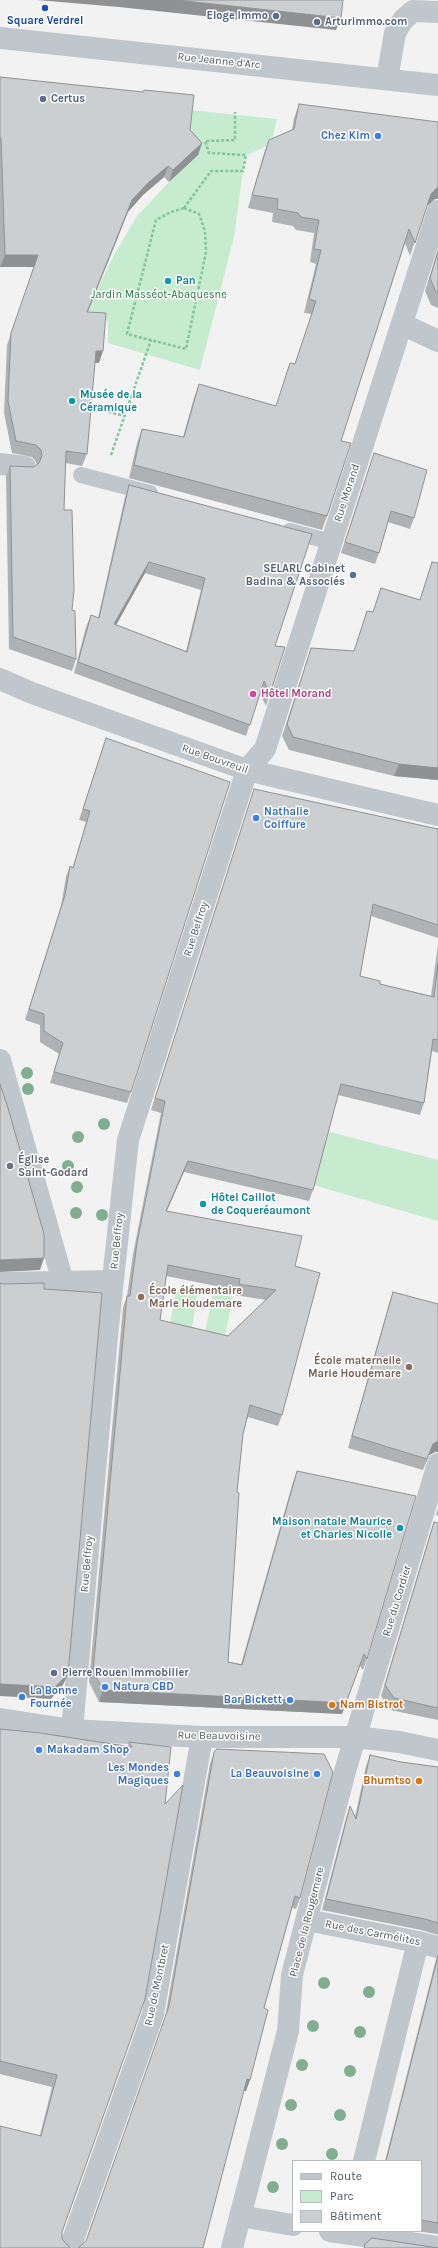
<!DOCTYPE html>
<html>
<head>
<meta charset="utf-8">
<style>
	body { margin:0 }
	#map { position:relative; width:438px; height:2248px; overflow:hidden; background:#f3f2f2; font-family:Karla,sans-serif }
	canvas { display:block }
	.legend { position:absolute; left:292px; top:2160px; width:130px; height:72px; box-sizing:border-box; background:#fff; border:1px solid #b7bcbe; margin:0; padding:5px 7px; list-style:none; font-size:12px; color:#4b575d }
	.legend li { display:flex; align-items:center; gap:8px; height:20px }
	.legend b { width:20px; border:1px solid #b7bcbe }
</style>
</head>
<body>
<div id="map">
<canvas width="438" height="2248"></canvas>
<ul class="legend">
<li><b style="height:5px;background:#bfc7cc"></b>Route</li>
<li><b style="height:11px;background:#c6ebcf"></b>Parc</li>
<li><b style="height:11px;background:#cccfd2"></b>Bâtiment</li>
</ul>
</div>
<script>
const c = document.querySelector('canvas').getContext('2d');
c.lineJoin = 'round';
function fill(path, color) { c.fillStyle = color; c.fill(path, 'evenodd'); }
const toPath = rows => new Path2D(rows.map(r => 'M' + r).join(''));
function trace(path, color, width, dash) { c.strokeStyle = color; c.lineWidth = width; c.lineCap = dash ? 'butt' : 'round'; c.setLineDash(dash || []); c.stroke(path); }
function label(font, color, halo, rows, align = 'center') {
  c.font = font + ' Karla,sans-serif'; c.lineWidth = 3; c.setLineDash([]); c.textBaseline = 'middle'; c.strokeStyle = halo; c.fillStyle = color; for (const [text, x, y, turn = 0] of rows) {
    c.save(); c.translate(x, y); c.rotate((+turn || 0) * Math.PI / 180); c.textAlign = isNaN(turn) ? turn : align; if (halo) c.strokeText(text, 0, 0); c.fillText(text, 0, 0); c.restore();
  }
}
const green = toPath([
	[190,110,277,119,271,144,245,156,234,237,200,370,108,343,108,321,87,311,114,255,137,216,169,182,198,155,186,141],
	[326,1131,438,1160,438,1221,313,1185],
	[177,1288,198,1291,191,1333,169,1328],
	[213,1293,233,1297,224,1341,204,1337]
]);
const path = toPath([
	[184,208,199,214,205,231,206,252,186,349,127,334,156,220,171,212,184,208],
	[184,208,211,171,243,171,246,155,209,153,205,141,235,140,235,112],
	[89,407,125,416],
	[111,455,151,340]
]);
const service = toPath([
	[81,475,150,493],
	[290,531,331,542]
]);
const pedestrian = toPath([
	[0,464,25,467],
	[0,1060,63,1282],
	[0,1283,113,1281],
	[0,1719,72,1730,202,1737,355,1737],
	[72,1730,107,1336,128,1140,247,770],
	[307,1920,418,1942]
]);
const minor = toPath([
	[387,79,395,33,403,20,413,11,438,12],
	[402,324,438,341],
	[0,679,32,693,247,770,438,815],
	[247,770,265,749,438,211],
	[355,1737,399,1742,438,1750],
	[364,2161,418,1942,438,1947],
	[240,2216,293,2225],
	[330,2231,438,2247],
	[70,2248,153,2014,202,1737],
	[232,2248,288,2031,292,1975,345,1771,438,1464]
]);
const tertiary = toPath([
	[0,38,438,85]
]);
const trees = [
	[27,1073],
	[28,1089],
	[104,1124],
	[78,1137],
	[68,1166],
	[77,1187],
	[76,1213],
	[102,1215],
	[324,1983],
	[369,1992],
	[313,2026],
	[360,2032],
	[302,2065],
	[350,2071],
	[291,2105],
	[340,2115],
	[282,2144],
	[332,2154],
	[273,2187]
];
const wall = toPath([
	[0,77,190,130,202,143,198,155,169,182,164,177,143,195,128,212,88,312,99,363,95,363,87,454,82,466,65,463,64,510,76,659,72,671,9,649,6,477,10,466,34,467,37,465,36,462,32,457,12,453,4,413,7,345,34,267,0,267],
	[299,104,438,123,438,199,435,199,427,206,410,256,405,243,341,441,327,516,322,530,129,478,137,443,142,429,183,437,194,398,199,384,276,406,290,363,295,364,312,314,304,313,316,264,310,262,314,233,296,230,293,226,272,222,273,213,248,208,264,153,269,140,292,130,294,118],
	[438,249,438,308,431,305,425,291],
	[374,453,414,518,410,529,388,522,379,553,375,564,341,553],
	[129,485,275,646,270,694,266,706,260,694,246,736,74,673,86,627,91,615,98,618,125,497],
	[145,573,201,590,186,651,116,625],
	[432,562,438,780,394,776,289,750,282,736,311,648,354,651,367,611,373,612,381,588,420,600],
	[106,738,131,1092,127,1103,50,1083,59,1054,40,1042,40,1025,25,1020,61,906,66,877,70,866,73,867,86,822,79,820],
	[254,789,438,829,438,938,371,916,360,976,380,984,431,996,438,944,438,1053,432,1051,424,1103,420,1115,338,1095,313,1190,309,1201,184,1172,166,1211,295,1266,282,1415,278,1426,248,1417,243,1434,237,1492,228,1662,241,1664,293,1482,297,1471,367,1659,363,1670,360,1666,342,1714,99,1702,89,1682,123,1307,127,1296,133,1254,161,1113,151,1110],
	[166,1276,236,1290,235,1295,266,1300,228,1336,160,1320],
	[393,1292,438,1452,435,1452,429,1455,423,1470,348,1448,389,1304],
	[438,1508,438,1516,436,1515],
	[434,1522,438,1523,438,1720,390,1710,381,1696,430,1534],
	[0,1729,128,1746,129,1742,165,1804,0,2248,40,2135,52,2087,0,2074],
	[214,1752,300,1898,296,1909,292,1908,264,2008,250,2080,246,2091,244,2091,86,2241,165,2018,210,1764],
	[370,1755,401,1762,438,1767,438,1935,421,1930,322,1910,346,1818,350,1806,355,1817,366,1766],
	[438,1954,438,2234,415,2231,421,2231,421,2161,385,2161,436,1959]
]);
const shadedWall = toPath([
	[37,0,177,0,341,18,336,30,119,7],
	[202,143,198,155,169,182,173,170],
	[168,166,164,177,143,195,128,212,83,324,132,200,148,183],
	[438,187,438,199,435,199,426,207,431,194],
	[5,255,38,255,34,267,0,267],
	[96,351,103,351,99,363,91,362],
	[149,562,145,573,110,636,114,624],
	[399,764,438,768,438,780,394,776],
	[188,1161,184,1172,162,1222,166,1211],
	[44,1258,40,1270,0,1272,0,1260],
	[438,1441,438,1452,435,1452,429,1455,423,1470,433,1444],
	[68,1674,63,1685,51,1699,0,1696,0,1684],
	[103,1690,346,1703,342,1714,99,1702],
	[247,2079,250,2080,246,2091,243,2091]
]);
const building = toPath([
	[177,0,343,0,341,18,177,0],
	[0,77,143,92,144,90,194,95,190,130,202,143,173,170,168,166,148,183,132,200,87,312,106,313,103,351,96,351,87,454,66,451,64,510,72,510,74,590,72,610,75,611,76,659,13,637,10,466,34,467,39,463,42,456,41,450,36,445,16,441,8,401,11,333,38,255,5,255,1,138,0,138,0,77],
	[299,104,438,122,438,187,431,194,415,243,409,229,341,441,351,443,327,516,134,465,142,429,184,437,199,384,276,406,290,363,295,364,316,301,309,299,321,250,314,249,319,220,301,217,298,213,277,209,278,199,252,195,269,140,294,129,299,104],
	[438,252,438,293,436,292,430,278,438,252],
	[374,453,427,470,414,518,391,511,379,553,345,542,374,453],
	[129,485,312,534,275,646,285,647,270,694,264,681,250,725,78,662,91,615,99,618,129,485],
	[149,562,205,578,187,652,114,624,149,562],
	[432,562,438,563,438,768,399,764,293,737,287,724,311,648,354,651,367,611,373,612,381,588,420,600,432,562],
	[106,738,230,782,131,1092,54,1072,63,1043,44,1031,44,1014,29,1009,65,895,70,866,73,868,90,811,83,809,106,738],
	[254,789,438,829,438,925,373,904,360,976,380,981,380,984,434,997,438,963,438,1040,433,1039,424,1103,341,1084,313,1190,188,1161,166,1211,302,1236,295,1266,320,1273,282,1415,250,1405,243,1434,237,1492,239,1493,228,1662,242,1665,297,1471,416,1496,367,1659,364,1654,346,1703,103,1690,93,1671,127,1296,130,1296,137,1243,165,1101,155,1098,254,789],
	[168,1265,240,1279,239,1284,276,1290,228,1336,160,1320,168,1265],
	[0,1084,8,1108,44,1234,44,1258,0,1260,0,1084],
	[0,1283,4,1284,44,1283,44,1289,102,1293,68,1674,55,1687,0,1684,0,1283],
	[393,1292,438,1304,438,1441,433,1444,427,1459,352,1436,393,1292],
	[434,1522,438,1523,438,1708,394,1698,385,1685,434,1522],
	[0,1729,40,1733,132,1747,129,1742,171,1747,165,1804,183,1785,145,1999,62,2232,62,2239,70,2248,0,2248,0,2126,41,2136,57,2075,0,2061,0,1729],
	[217,1749,324,1754,333,1772,300,1898,295,1896,264,2008,268,2010,250,2080,247,2079,203,2248,78,2248,86,2241,169,2006,214,1752,217,1749],
	[370,1755,401,1762,438,1767,438,1923,425,1919,326,1899,350,1806,356,1819,370,1755],
	[438,1956,438,2223,421,2220,421,2161,386,2161,438,1956],
	[372,2238,438,2248,364,2248,365,2244,372,2238]
]);
const markers = [
	[45,8,4,"#1a4fb4"],
	[276,16,4,"#5c6f8a"],
	[317,22,4,"#5c6f8a"],
	[43,99,4,"#5c6f8a"],
	[378,136,4,"#3f7fe0"],
	[168,281,4,"#0f9aa8"],
	[72,401,4,"#0f9aa8"],
	[353,575,4,"#5c6f8a"],
	[253,694,4,"#d1479c"],
	[256,818,4,"#3f7fe0"],
	[10,1166,4,"#6b7280"],
	[203,1204,4,"#0f9aa8"],
	[141,1297,4,"#8d6e63"],
	[409,1367,4,"#8d6e63"],
	[400,1528,4,"#0f9aa8"],
	[54,1673,4,"#5c6f8a"],
	[105,1687,4,"#3f7fe0"],
	[22,1697,4,"#3f7fe0"],
	[290,1700,4,"#3f7fe0"],
	[332,1705,4,"#e8710a"],
	[39,1750,4,"#3f7fe0"],
	[177,1774,4,"#3f7fe0"],
	[317,1774,4,"#3f7fe0"],
	[419,1781,4,"#e8710a"]
];
const serviceNames = [
	["Eloge Immo",268,16,"right"],
	["Arturimmo.com",325,22],
	["Certus",51,99],
	["SELARL Cabinet",345,569,"right"],
	["Badina & Associés",345,582,"right"],
	["Pierre Rouen Immobilier",62,1673]
];
const transitNames = [
	["Square Verdrel",45,21]
];
const streetNames = [
	["Rue Jeanne d'Arc",219,61,6],
	["Rue Morand",347,493,-72],
	["Rue Bouvreuil",215,759,19],
	["Rue Beffroy",196,929,-72],
	["Rue Beffroy",117,1241,-84],
	["Rue Beffroy",87,1564,-85],
	["Rue du Cordier",397,1601,-73],
	["Rue Beauvoisine",219,1736,1],
	["Place de la Rougemare",307,1922,-76],
	["Rue des Carmélites",373,1933,11],
	["Rue de Montbret",157,1985,-78]
];
const shopNames = [
	["Chez Kim",370,136],
	["Nathalie",264,812,"left"],
	["Coiffure",264,825,"left"],
	["Natura CBD",113,1687,"left"],
	["La Bonne",30,1691,"left"],
	["Fournée",30,1704,"left"],
	["Bar Bickett",282,1700],
	["Makadam Shop",47,1750,"left"],
	["Les Mondes",169,1768],
	["Magiques",169,1781],
	["La Beauvoisine",309,1774]
];
const cultureNames = [
	["Pan",176,281],
	["Musée de la",80,395],
	["Céramique",80,408],
	["Hôtel Caillot",211,1198],
	["de Coqueréaumont",211,1211],
	["Maison natale Maurice",392,1522,"right"],
	["et Charles Nicolle",392,1535,"right"]
];
const parkNames = [
	["Jardin Masséot-Abaquesne",159,295]
];
const hotelNames = [
	["Hôtel Morand",261,694]
];
const worshipNames = [
	["Église",18,1160],
	["Saint-Godard",18,1173]
];
const educationNames = [
	["École élémentaire",149,1291],
	["Marie Houdemare",149,1304],
	["École maternelle",401,1361,"right"],
	["Marie Houdemare",401,1374,"right"]
];
const foodNames = [
	["Nam Bistrot",340,1705],
	["Bhumtso",411,1781,"right"]
];
fill(green, '#c6ebcf');
trace(path, '#82c59a', 2.5, [3, 2]);
trace(service, '#bfc7cc', 16);
trace(pedestrian, '#bfc7cc', 22);
trace(minor, '#bfc7cc', 22);
trace(tertiary, '#bfc7cc', 22);
c.fillStyle = '#81ae91';
for (const [x, y] of trees) { c.beginPath(); c.arc(x, y, 6, 0, 2 * Math.PI); c.fill(); }
fill(wall, '#afb2b5');
fill(shadedWall, '#8f9193');
fill(building, '#cccfd2');
trace(building, '#8f9193', 1);
for (const [x, y, r, color] of markers) { const dot = new Path2D(); dot.arc(x, y, r, 0, 2 * Math.PI); c.fillStyle = color; c.fill(dot); trace(dot, '#fff', 1.5); }
label('bold 11px', '#4e5e75', '#fff', serviceNames, 'left');
label('bold 11px', '#164399', '#fff', transitNames);
label('11px', '#4b575d', '#fff', streetNames);
label('bold 11px', '#366cbe', '#fff', shopNames, 'right');
label('bold 11px', '#0d838f', '#fff', cultureNames, 'left');
label('11px', '#237741', '#fff', parkNames);
label('bold 11px', '#b23c85', '#fff', hotelNames, 'left');
label('bold 11px', '#5b616d', '#fff', worshipNames, 'left');
label('bold 11px', '#785e54', '#fff', educationNames, 'left');
label('bold 11px', '#c56008', '#fff', foodNames, 'left');
</script>
</body>
</html>
